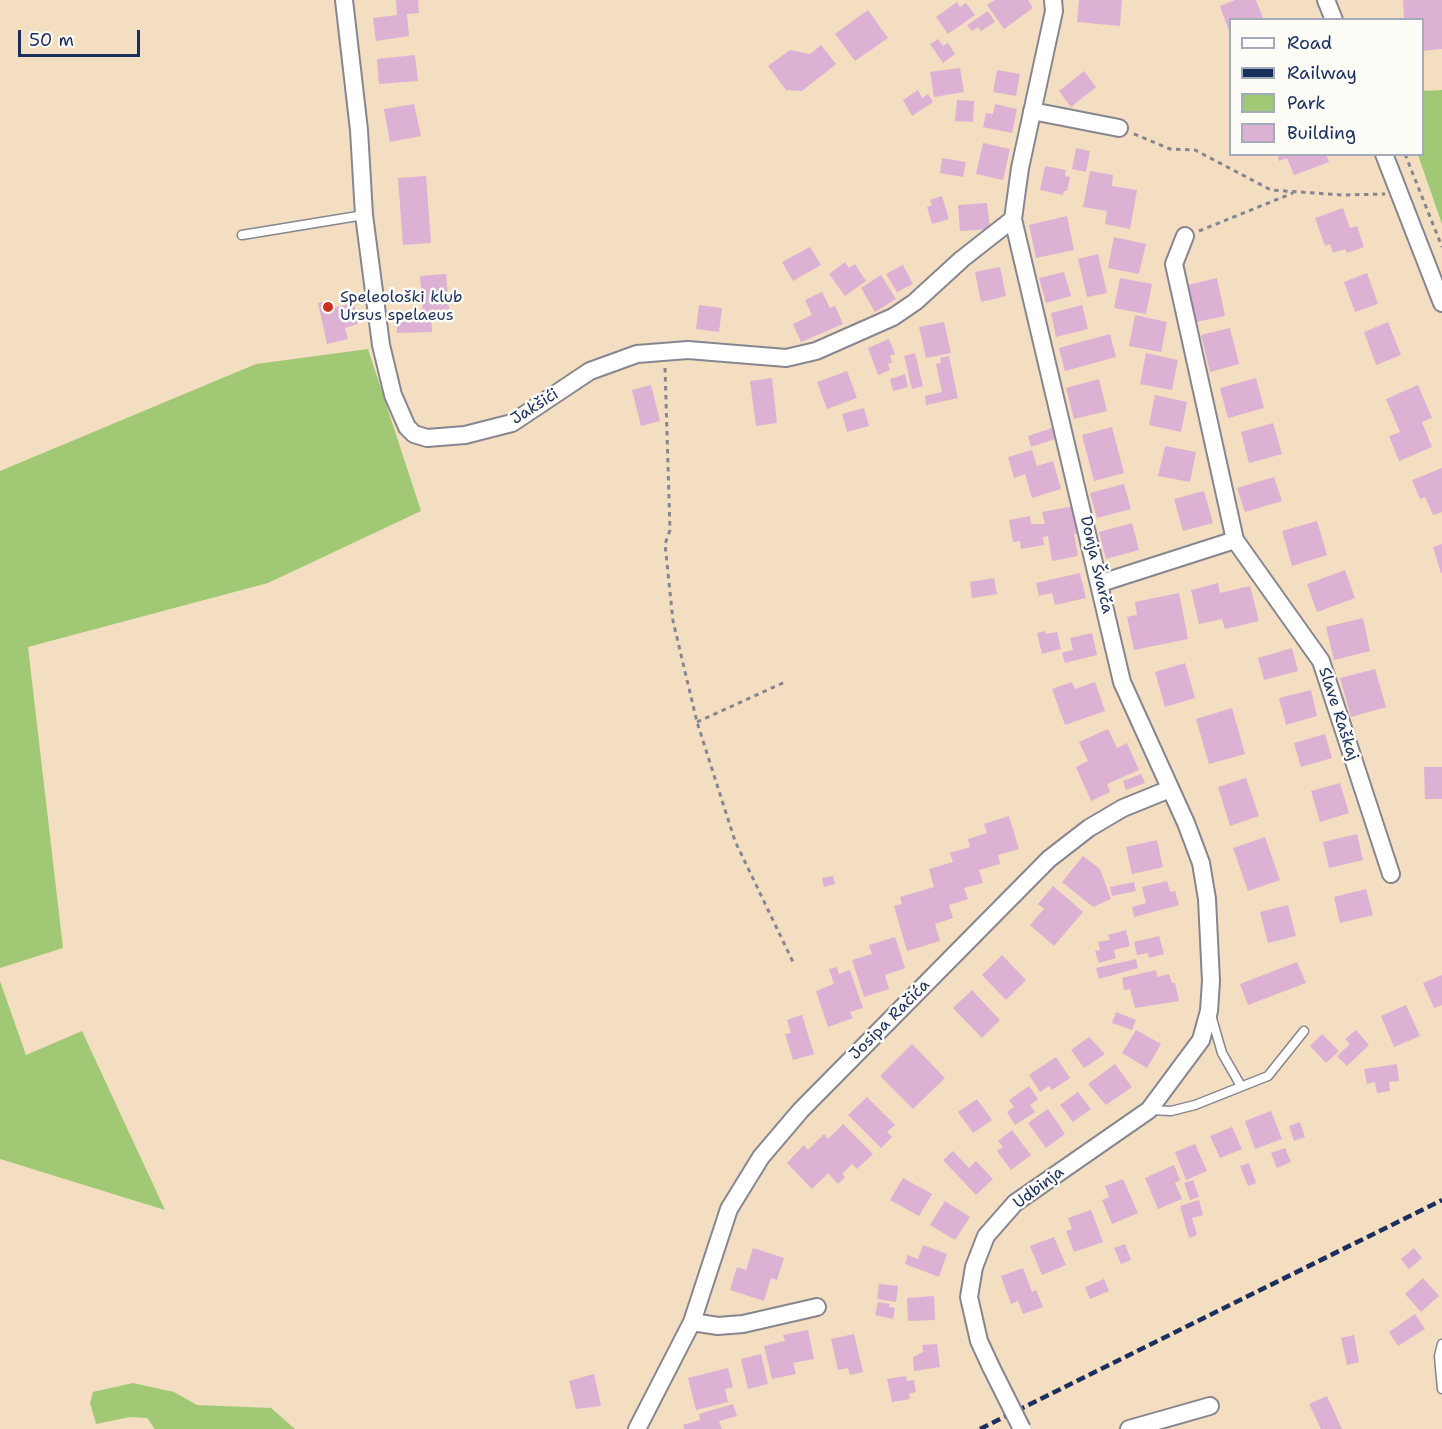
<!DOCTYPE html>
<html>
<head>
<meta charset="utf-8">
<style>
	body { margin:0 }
	#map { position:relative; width:1442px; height:1429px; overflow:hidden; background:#f3dec1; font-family:"Shantell Sans",sans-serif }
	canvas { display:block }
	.legend { position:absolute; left:1229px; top:18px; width:195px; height:138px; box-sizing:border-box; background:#fdfcf7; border:2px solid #a3aaba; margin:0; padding:8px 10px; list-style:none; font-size:18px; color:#1b2f5e }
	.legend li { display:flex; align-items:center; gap:12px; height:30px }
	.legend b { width:30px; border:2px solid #a3aaba }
	.scale { position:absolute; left:18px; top:30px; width:122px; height:27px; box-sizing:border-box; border:3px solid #1b2f5e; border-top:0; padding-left:8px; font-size:18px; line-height:21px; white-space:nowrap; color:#1b2f5e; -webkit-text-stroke:4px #fdfcf7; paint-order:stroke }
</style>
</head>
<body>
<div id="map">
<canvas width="1442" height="1429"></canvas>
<ul class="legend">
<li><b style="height:8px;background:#fff"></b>Road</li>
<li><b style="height:8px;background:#1b2f5e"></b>Railway</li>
<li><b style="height:16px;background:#a1c975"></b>Park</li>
<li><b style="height:16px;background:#dcb1d3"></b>Building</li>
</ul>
<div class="scale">50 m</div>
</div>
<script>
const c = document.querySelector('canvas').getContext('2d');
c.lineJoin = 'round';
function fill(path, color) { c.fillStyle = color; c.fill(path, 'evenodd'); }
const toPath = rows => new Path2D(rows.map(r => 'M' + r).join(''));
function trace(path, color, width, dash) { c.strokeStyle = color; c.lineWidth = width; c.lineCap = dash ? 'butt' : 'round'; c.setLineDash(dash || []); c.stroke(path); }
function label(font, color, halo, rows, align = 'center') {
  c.font = font + ' "Shantell Sans",sans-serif'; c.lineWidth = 5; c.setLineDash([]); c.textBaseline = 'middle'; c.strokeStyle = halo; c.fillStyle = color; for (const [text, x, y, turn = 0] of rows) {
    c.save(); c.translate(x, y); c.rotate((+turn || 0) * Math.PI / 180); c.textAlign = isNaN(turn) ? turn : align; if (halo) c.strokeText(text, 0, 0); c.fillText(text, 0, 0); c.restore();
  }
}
const green = toPath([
	[1442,90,1442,224,1418,155,1422,154,1423,91],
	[368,349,421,511,268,583,28,647,63,948,0,968,0,471,256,364],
	[0,981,26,1055,82,1031,165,1210,0,1159],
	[133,1383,174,1392,197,1405,271,1408,295,1429,155,1429,147,1418,130,1417,96,1424,90,1403,93,1392]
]);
const building = toPath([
	[396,0,418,0,419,13,407,14,409,36,376,41,373,18,397,15],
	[995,0,1028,0,1033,8,1004,29,987,5],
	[1079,0,1122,0,1120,26,1077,22],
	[1235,0,1256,0,1263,18,1230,20,1230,34,1220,6],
	[1403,0,1442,0,1442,49,1422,51,1422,20,1404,20],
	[957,2,960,7,966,3,975,15,948,34,936,17],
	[868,10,888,38,855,61,835,34],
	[988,11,995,22,981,31,978,27,972,31,967,25],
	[938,39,943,46,948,43,955,54,943,63,930,44],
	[821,45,836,64,802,91,786,90,768,66,790,50,810,54],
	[415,55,418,81,379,84,377,59],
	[960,68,964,92,934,97,930,72],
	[997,70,1020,74,1016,96,993,92],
	[1084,71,1096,87,1071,107,1059,91],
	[918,90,922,98,928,94,933,102,912,116,903,100],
	[957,100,974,101,973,122,955,121],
	[414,104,421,136,390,142,384,109],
	[995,104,1017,109,1012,133,983,127,986,113,993,114],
	[983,143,1010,149,1003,180,976,174],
	[1076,148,1090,151,1086,172,1072,169],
	[1277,154,1326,154,1329,162,1294,175,1287,158,1279,161],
	[942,158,966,162,963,177,940,173],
	[1045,166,1066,170,1065,176,1070,177,1067,191,1064,191,1063,195,1040,190],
	[1090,171,1113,175,1112,186,1137,190,1130,229,1105,224,1107,211,1083,207],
	[426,176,431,243,403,245,398,178],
	[942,196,949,219,932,224,927,207,932,205,930,200],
	[987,203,990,229,960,231,958,205],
	[1343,208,1350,228,1357,226,1364,247,1347,253,1345,249,1333,253,1330,244,1325,246,1315,218],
	[1067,216,1074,250,1036,258,1029,225],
	[1114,237,1146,244,1139,274,1108,268],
	[810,247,821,265,793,281,782,262],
	[1098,254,1107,293,1087,297,1078,259],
	[845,262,849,268,855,264,866,281,845,296,829,274],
	[903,265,913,284,897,292,886,274],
	[1000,267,1006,296,981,302,975,272],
	[1064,272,1071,296,1046,303,1039,278],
	[1367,273,1378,304,1355,312,1344,282],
	[446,274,449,309,423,312,420,276],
	[881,275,896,299,875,312,861,288],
	[1120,278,1152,284,1146,314,1114,308],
	[1217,278,1225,316,1196,322,1188,285],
	[822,292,830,308,835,306,843,324,801,342,793,324,812,315,805,300],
	[331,300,332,308,354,303,358,324,345,328,348,339,327,344,318,303],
	[699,305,722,308,719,332,696,329],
	[1082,305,1088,329,1056,337,1051,313],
	[1135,315,1167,322,1161,352,1129,346],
	[431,316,432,332,397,333,397,317],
	[944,322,951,353,926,358,919,327],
	[1388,322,1401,355,1376,365,1364,332],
	[1230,328,1239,364,1210,372,1201,335],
	[1110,334,1116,357,1065,371,1059,348],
	[889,339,895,354,890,356,892,362,888,364,890,370,878,375,868,348],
	[915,353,923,386,912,389,904,356],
	[1146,353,1178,360,1172,390,1140,384],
	[949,356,958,398,926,405,925,396,942,392,936,364,941,363,940,358],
	[847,371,857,398,827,409,817,382],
	[905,374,908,387,893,391,890,379],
	[772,378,777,423,756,426,750,381],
	[1256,378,1264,408,1228,418,1220,388],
	[1099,379,1107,411,1074,419,1066,388],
	[651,385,660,421,641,426,632,390],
	[1418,385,1432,418,1422,422,1432,447,1399,461,1389,436,1400,432,1386,399],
	[1155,395,1187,402,1181,432,1149,425],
	[864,408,869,426,847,432,842,414],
	[1273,423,1282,454,1249,463,1241,432],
	[1112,427,1124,473,1094,481,1082,435],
	[1052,428,1055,439,1031,447,1028,436],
	[1165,446,1196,452,1190,482,1158,476],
	[1032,450,1037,466,1053,461,1061,489,1032,498,1025,474,1014,478,1008,457],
	[1442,468,1442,512,1433,515,1425,497,1420,499,1412,480],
	[1274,477,1282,501,1245,512,1237,488],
	[1124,484,1131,509,1097,518,1090,493],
	[1204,491,1213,523,1183,531,1174,499],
	[1074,506,1079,533,1074,534,1078,556,1052,561,1048,536,1043,537,1044,545,1021,549,1020,541,1013,542,1009,520,1030,516,1031,524,1045,524,1042,512],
	[1317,521,1327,555,1292,566,1282,531],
	[1132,523,1139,550,1106,559,1099,532],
	[1442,544,1442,573,1441,573,1433,547],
	[1345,570,1355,598,1317,612,1307,584],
	[1080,573,1086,598,1055,605,1052,593,1039,596,1036,583],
	[994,578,997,594,972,598,970,582],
	[1218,583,1220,593,1250,586,1259,621,1225,629,1222,619,1199,624,1191,590],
	[1179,593,1188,639,1134,650,1127,617,1137,615,1135,602],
	[1363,618,1370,651,1334,660,1326,627],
	[1045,631,1046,634,1057,632,1061,649,1042,654,1037,633],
	[1092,633,1097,655,1065,663,1062,653,1073,650,1070,638],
	[1292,648,1298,671,1264,680,1258,658],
	[1185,663,1195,698,1165,707,1155,672],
	[1375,669,1386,707,1351,717,1340,678],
	[1072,682,1075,689,1095,682,1105,711,1065,725,1052,689],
	[1311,690,1317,716,1286,725,1279,698],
	[1232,708,1245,754,1209,764,1196,719],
	[1108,729,1117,748,1127,743,1139,770,1107,784,1110,792,1091,801,1076,767,1088,761,1079,742],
	[1325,734,1332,758,1301,767,1294,743],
	[1424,767,1442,767,1442,799,1425,799],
	[1141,774,1145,783,1126,790,1123,781],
	[1246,778,1259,816,1230,826,1218,787],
	[1340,783,1349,813,1320,822,1311,791],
	[1009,816,1019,849,998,855,1000,864,979,870,983,883,964,888,968,899,949,905,953,918,935,924,940,941,907,951,894,906,902,904,900,897,934,887,929,869,953,862,950,853,970,847,968,839,987,833,984,824],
	[1357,834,1363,860,1329,868,1323,842],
	[1265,837,1280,880,1248,891,1233,848],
	[1157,840,1163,867,1132,874,1126,847],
	[1083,856,1100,869,1111,899,1093,907,1062,882],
	[833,876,835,884,824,887,822,878],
	[1167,881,1170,892,1175,891,1179,905,1134,917,1132,907,1146,903,1142,887],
	[1134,882,1136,891,1112,896,1110,887],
	[1053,886,1083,912,1054,946,1030,925,1044,909,1038,904],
	[1366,889,1373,915,1340,923,1334,897],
	[1288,905,1296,936,1268,943,1260,912],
	[1126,930,1130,946,1114,950,1116,958,1099,963,1095,951,1100,950,1098,942,1110,940,1108,935],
	[1159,936,1164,954,1149,958,1148,953,1137,955,1134,942],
	[895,937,905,968,885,975,889,989,864,997,852,960,872,954,869,945],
	[1002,955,1026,980,1006,1000,982,975],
	[1136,959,1138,968,1099,979,1096,968],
	[1297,962,1306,983,1248,1005,1240,984],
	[837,967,839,974,850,970,863,1008,850,1012,853,1018,828,1027,816,991,834,984,829,969],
	[1156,970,1157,977,1169,974,1172,983,1175,983,1179,1001,1135,1008,1130,989,1124,990,1122,978],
	[1442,975,1442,1005,1434,1008,1423,983],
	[972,990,1000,1020,982,1038,953,1008],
	[1406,1005,1420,1036,1394,1047,1381,1016],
	[1116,1012,1136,1020,1132,1030,1112,1023],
	[802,1015,814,1054,793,1060,785,1034,791,1033,787,1020],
	[1136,1030,1161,1044,1147,1068,1122,1053],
	[1356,1030,1369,1045,1347,1066,1337,1056,1350,1044,1345,1039],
	[1322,1034,1339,1051,1326,1063,1310,1046],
	[1089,1037,1105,1054,1084,1068,1071,1050],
	[912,1044,945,1078,913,1109,880,1076],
	[1056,1057,1070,1078,1052,1090,1049,1086,1040,1092,1029,1075],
	[1115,1064,1132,1087,1106,1105,1088,1084],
	[1397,1064,1399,1081,1389,1082,1390,1091,1377,1093,1375,1082,1367,1084,1364,1069],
	[1029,1086,1038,1099,1030,1105,1035,1112,1015,1125,1007,1112,1014,1107,1009,1100],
	[1078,1092,1091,1109,1073,1122,1060,1105],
	[867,1097,895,1125,887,1132,892,1137,881,1148,848,1115],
	[977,1099,992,1120,973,1133,958,1112],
	[1048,1109,1065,1134,1046,1148,1028,1123],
	[1271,1111,1282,1139,1255,1149,1245,1121],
	[1300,1122,1305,1137,1294,1141,1289,1126],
	[843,1124,873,1154,857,1169,852,1164,842,1174,845,1177,838,1184,828,1173,812,1189,787,1163,804,1145,808,1150,824,1134,828,1139],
	[1232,1127,1242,1149,1220,1158,1210,1136],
	[1012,1130,1031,1155,1011,1170,997,1151,1003,1147,998,1141],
	[1195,1144,1207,1171,1186,1180,1175,1152],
	[1285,1148,1291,1162,1277,1168,1271,1153],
	[953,1151,969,1168,976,1161,993,1179,976,1195,943,1160],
	[1249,1163,1256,1183,1248,1186,1240,1166],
	[1174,1165,1180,1180,1175,1183,1182,1199,1158,1209,1145,1178],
	[903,1178,932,1194,919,1216,890,1200],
	[1123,1179,1138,1213,1112,1224,1102,1200,1109,1197,1105,1186],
	[1193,1180,1199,1197,1190,1200,1184,1183],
	[1199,1200,1203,1215,1192,1218,1197,1235,1189,1238,1180,1206],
	[945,1201,970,1217,955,1240,930,1225],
	[1091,1210,1103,1242,1074,1252,1066,1231,1072,1229,1068,1218],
	[1054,1237,1066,1265,1042,1275,1030,1246],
	[1125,1244,1131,1260,1121,1264,1114,1248],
	[923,1245,947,1254,939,1277,905,1264,908,1255,918,1259],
	[753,1248,784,1258,777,1280,771,1278,764,1301,730,1290,737,1267,746,1270],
	[1414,1248,1422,1258,1409,1269,1401,1259],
	[1023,1268,1032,1292,1036,1290,1043,1307,1023,1314,1018,1301,1011,1304,1001,1276],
	[1423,1278,1439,1296,1421,1312,1405,1294],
	[1104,1279,1109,1291,1090,1299,1085,1287],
	[879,1284,898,1286,896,1302,877,1299],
	[934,1296,935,1320,908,1321,907,1298],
	[878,1302,890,1304,889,1307,895,1308,893,1319,875,1315],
	[1415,1314,1425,1329,1398,1346,1389,1332],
	[808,1330,814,1359,793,1363,796,1374,772,1379,764,1346,785,1341,783,1335],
	[854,1334,863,1372,850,1375,848,1368,838,1370,831,1339],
	[1354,1335,1359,1362,1347,1365,1341,1338],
	[937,1344,940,1367,914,1371,913,1357,923,1352,922,1345],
	[761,1354,768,1384,748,1389,741,1359],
	[728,1368,733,1387,725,1389,728,1402,696,1410,688,1378],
	[594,1374,601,1406,576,1409,569,1381],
	[906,1376,907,1381,914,1380,916,1392,909,1394,910,1399,892,1402,887,1379],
	[1327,1396,1342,1429,1321,1429,1309,1404],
	[733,1404,737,1416,719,1421,722,1429,684,1429,683,1425,700,1420,699,1414]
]);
const path = toPath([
	[1134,134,1170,149,1195,150,1271,190,1343,195,1385,194],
	[1405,154,1442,247],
	[1199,231,1293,193],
	[665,368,670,530,665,544,673,621,697,722,735,841,794,964],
	[697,722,785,682]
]);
const lane = toPath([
	[242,235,364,215],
	[1211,1015,1222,1053,1241,1086],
	[1150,1110,1171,1111,1195,1105,1268,1076,1304,1031],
	[1442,1344,1439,1356,1442,1389]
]);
const street = toPath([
	[344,0,359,130,364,215,381,345,393,395,407,427,414,434,427,438,465,435,512,423,590,371,637,354,688,350,786,358,816,351,893,317,915,302,962,259,1013,219],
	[1326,0,1334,20],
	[1032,111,1119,128],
	[1384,154,1442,303],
	[1185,236,1174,264,1235,540,1321,661,1391,874],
	[1101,583,1235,540],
	[692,1322,718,1326,743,1324,817,1307],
	[991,1367,979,1341,969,1297,974,1267,986,1236,1015,1203,1149,1110,1201,1040,1209,1011,1211,981,1207,899,1201,863,1186,823,1122,682,1013,219,1020,168,1054,11,1053,0],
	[637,1429,692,1322,729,1209,761,1157,801,1110,1049,859,1089,828,1123,808,1170,789],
	[1129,1429,1210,1406]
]);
const rail = toPath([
	[980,1429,1442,1200]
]);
const streetBridge = toPath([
	[991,1367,1022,1429]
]);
const markers = [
	[328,307,6,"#c8321e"]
];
const poiNames = [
	["Speleološki klub",340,298],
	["Ursus spelaeus",340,316]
];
const streetNames = [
	["Jakšići",535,407,-32],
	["Donja Švarča",1096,565,77],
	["Slave Raškaj",1338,714,72],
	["Josipa Račića",890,1020,-45],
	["Udbinja",1039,1188,-37]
];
fill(green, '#a1c975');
fill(building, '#dcb1d3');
trace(lane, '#878690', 11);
trace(street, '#878690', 20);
trace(path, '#878690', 3, [4.5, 4.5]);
trace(lane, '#fff', 8);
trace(street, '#fff', 16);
trace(rail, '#1b2f5e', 4.5, [9, 4.5]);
trace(streetBridge, '#878690', 20, []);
trace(streetBridge, '#fff', 16);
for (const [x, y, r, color] of markers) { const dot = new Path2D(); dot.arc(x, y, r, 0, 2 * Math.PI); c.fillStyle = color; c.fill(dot); trace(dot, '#fdfcf7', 2); }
label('16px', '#1b2f5e', '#fdfcf7', poiNames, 'left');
label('16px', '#1b2f5e', '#fdfcf7', streetNames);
</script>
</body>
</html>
